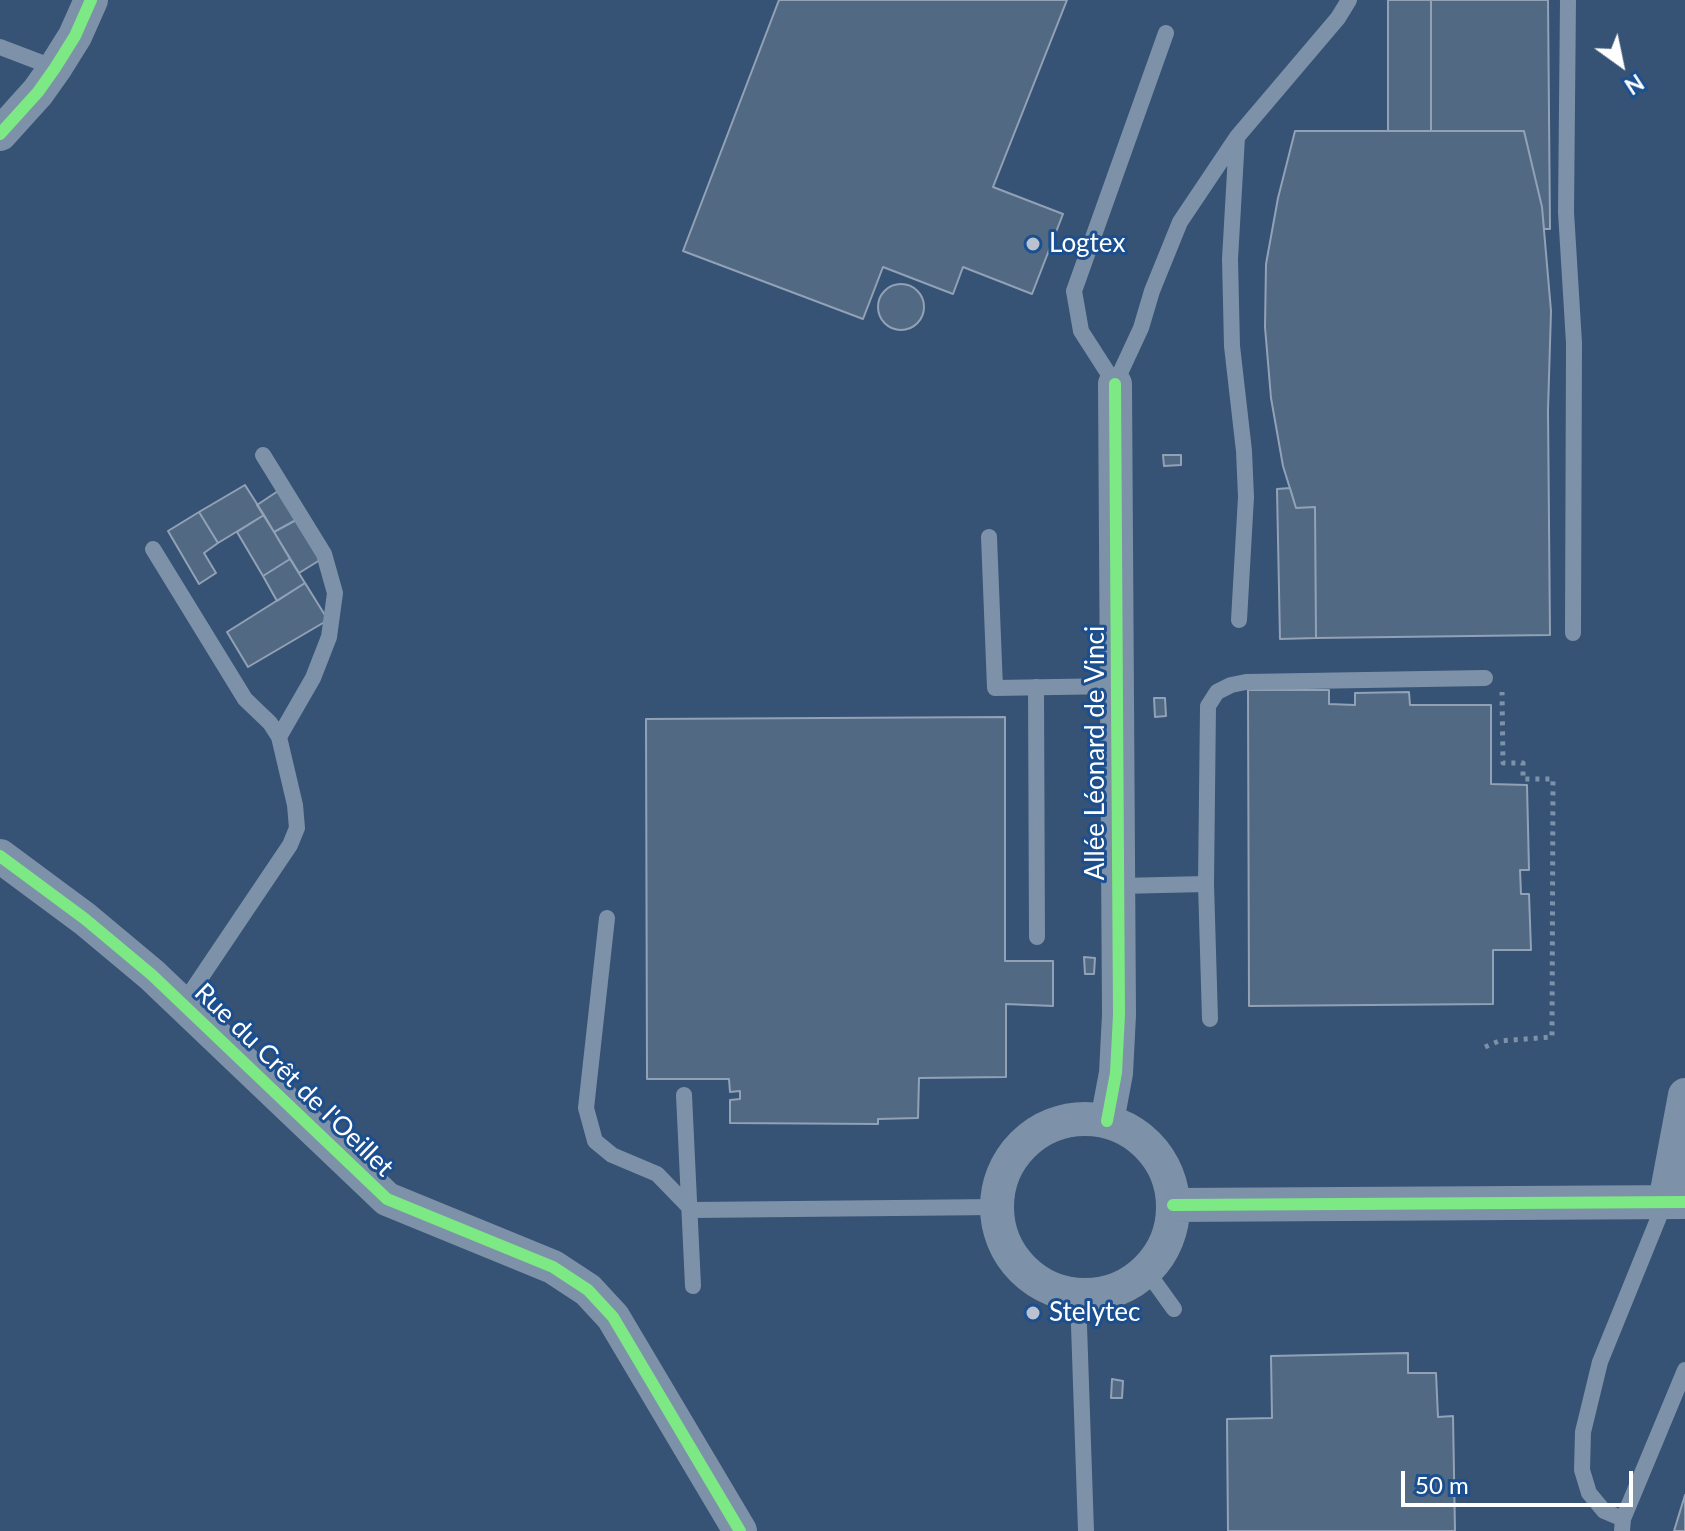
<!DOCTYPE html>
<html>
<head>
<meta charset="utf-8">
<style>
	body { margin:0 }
	#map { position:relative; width:1685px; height:1531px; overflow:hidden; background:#365274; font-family:Lato,sans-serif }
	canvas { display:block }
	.north { position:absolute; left:1581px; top:24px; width:80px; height:80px; -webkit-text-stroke:6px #1b4f8f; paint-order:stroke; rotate:147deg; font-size:22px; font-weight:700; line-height:32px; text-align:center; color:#fff }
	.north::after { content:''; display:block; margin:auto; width:28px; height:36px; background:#fff; clip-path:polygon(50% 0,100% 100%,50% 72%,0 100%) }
	.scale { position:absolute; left:1401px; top:1471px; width:232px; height:36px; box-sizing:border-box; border:4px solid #fff; border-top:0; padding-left:10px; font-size:24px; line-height:28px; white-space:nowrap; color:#fff; -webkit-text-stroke:6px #1b4f8f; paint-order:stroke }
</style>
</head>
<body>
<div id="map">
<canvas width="1685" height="1531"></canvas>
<div class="north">N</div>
<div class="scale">50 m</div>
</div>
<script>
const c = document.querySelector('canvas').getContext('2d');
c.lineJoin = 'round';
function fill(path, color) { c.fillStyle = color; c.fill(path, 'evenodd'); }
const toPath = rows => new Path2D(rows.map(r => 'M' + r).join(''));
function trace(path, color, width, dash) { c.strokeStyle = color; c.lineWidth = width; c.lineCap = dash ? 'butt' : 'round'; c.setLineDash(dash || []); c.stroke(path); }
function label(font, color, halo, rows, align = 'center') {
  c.font = font + ' Lato,sans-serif'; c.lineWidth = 6; c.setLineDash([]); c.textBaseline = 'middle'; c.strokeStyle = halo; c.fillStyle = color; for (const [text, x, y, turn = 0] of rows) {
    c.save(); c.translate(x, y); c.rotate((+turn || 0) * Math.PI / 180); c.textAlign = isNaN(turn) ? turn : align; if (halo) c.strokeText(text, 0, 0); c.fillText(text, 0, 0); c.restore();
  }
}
const building = toPath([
	[779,0,1067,0,993,187,1063,214,1032,294,963,267,953,294,883,267,863,319,683,251,779,0],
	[1388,0,1431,0,1431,131,1388,131,1388,0],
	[1431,0,1548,0,1550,229,1544,229,1542,207,1524,131,1431,131,1431,0],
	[1295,131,1524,131,1542,207,1551,311,1548,410,1550,635,1316,638,1315,507,1296,508,1283,466,1271,398,1265,327,1266,264,1278,198,1295,131],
	'878 307a23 23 0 1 1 46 0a23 23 0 1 1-46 0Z',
	[1163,455,1181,455,1181,465,1164,466,1163,455],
	[245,485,264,515,218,543,199,512,245,485],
	[1290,488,1296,508,1315,507,1316,638,1280,639,1277,489,1290,488],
	[278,491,296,520,274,532,257,505,278,491],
	[199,512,218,543,204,553,216,573,199,584,168,531,199,512],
	[264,515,290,559,263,576,237,532,264,515],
	[296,520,320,560,299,573,274,532,296,520],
	[290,559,305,583,277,601,263,576,290,559],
	[305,583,328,620,248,667,227,632,305,583],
	[1248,690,1329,690,1329,704,1355,705,1355,693,1409,692,1410,705,1491,705,1491,784,1527,785,1529,870,1520,870,1521,894,1529,894,1531,950,1493,950,1493,1004,1249,1006,1248,690],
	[1154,698,1165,698,1166,716,1155,717,1154,698],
	[1005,717,1005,961,1053,961,1053,1006,1006,1004,1006,1077,919,1078,918,1118,878,1119,878,1124,730,1123,730,1100,740,1099,740,1091,730,1092,729,1079,647,1079,646,719,1005,717],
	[1084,957,1095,958,1094,974,1085,974,1084,957],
	[1408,1353,1408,1373,1436,1373,1438,1417,1453,1416,1455,1531,1228,1531,1227,1419,1272,1418,1271,1356,1408,1353],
	[1112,1379,1123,1381,1122,1398,1111,1398,1112,1379],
	[1685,1495,1685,1531,1674,1531,1685,1495]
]);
const path = toPath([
	[1485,1047,1499,1041,1552,1037,1553,779,1523,779,1523,763,1503,763,1502,692]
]);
const service = toPath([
	[1568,0,1566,212,1574,343,1573,633],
	[0,47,55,68],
	[1237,137,1230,259,1232,346,1244,451,1246,497,1239,620],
	[1115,384,1141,328,1152,291,1180,222,1237,137,1338,18,1349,0],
	[1115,384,1081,331,1074,291,1166,33],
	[263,455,324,554,335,593,329,637,313,678,279,737],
	[989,537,995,688,1117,686],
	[153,549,245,699,270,723,279,737,295,805,297,828,290,845,183,1004],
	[1036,687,1037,937],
	[1206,884,1210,1019],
	[1119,886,1206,884,1208,706,1217,692,1231,685,1246,682,1485,678],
	[607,918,586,1108,595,1141,612,1155,657,1174,692,1210,997,1207],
	[684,1095,693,1286],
	[1146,1270,1174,1309],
	[1078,1296,1086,1531],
	[1623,1519,1604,1511,1589,1493,1582,1470,1583,1432,1600,1362,1665,1202],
	[1622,1531,1623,1519,1685,1370]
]);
const minor = toPath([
	[0,134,38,92,55,68,75,36,91,0],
	[0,856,85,919,152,975,387,1199,553,1267,588,1290,613,1317,740,1531],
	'997 1207a88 88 0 1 1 176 0a88 88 0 1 1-176 0Z',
	[1107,1121,1116,1073,1119,1015,1115,384],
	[1665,1202,1685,1095],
	[1173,1205,1685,1202]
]);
const cycleway = toPath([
	[0,134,38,92,55,68,75,36,91,0],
	[0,856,85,919,152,975,387,1199,553,1267,588,1290,613,1317,740,1531],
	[1107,1121,1116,1073,1119,1015,1115,384],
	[1173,1205,1685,1202]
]);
const markers = [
	[1033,244,8,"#b9c2ce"],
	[1033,1313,8,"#b9c2ce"]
];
const poiNames = [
	["Logtex",1049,244],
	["Stelytec",1049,1313]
];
const streetNames = [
	["Allée Léonard de Vinci",1096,753,-90],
	["Rue du Crêt de l'Oeillet",294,1080,44]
];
fill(building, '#526984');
trace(building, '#92a2b6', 2);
trace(path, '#7d92a8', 5, [4, 6]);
trace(service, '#7d92a8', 16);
trace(minor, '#7d92a8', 34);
trace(cycleway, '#7ce984', 12);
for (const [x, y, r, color] of markers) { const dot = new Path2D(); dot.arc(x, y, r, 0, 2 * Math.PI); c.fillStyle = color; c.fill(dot); trace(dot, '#1b4f8f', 3); }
label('26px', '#fff', '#1b4f8f', poiNames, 'left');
label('26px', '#fff', '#1b4f8f', streetNames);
</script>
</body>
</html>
